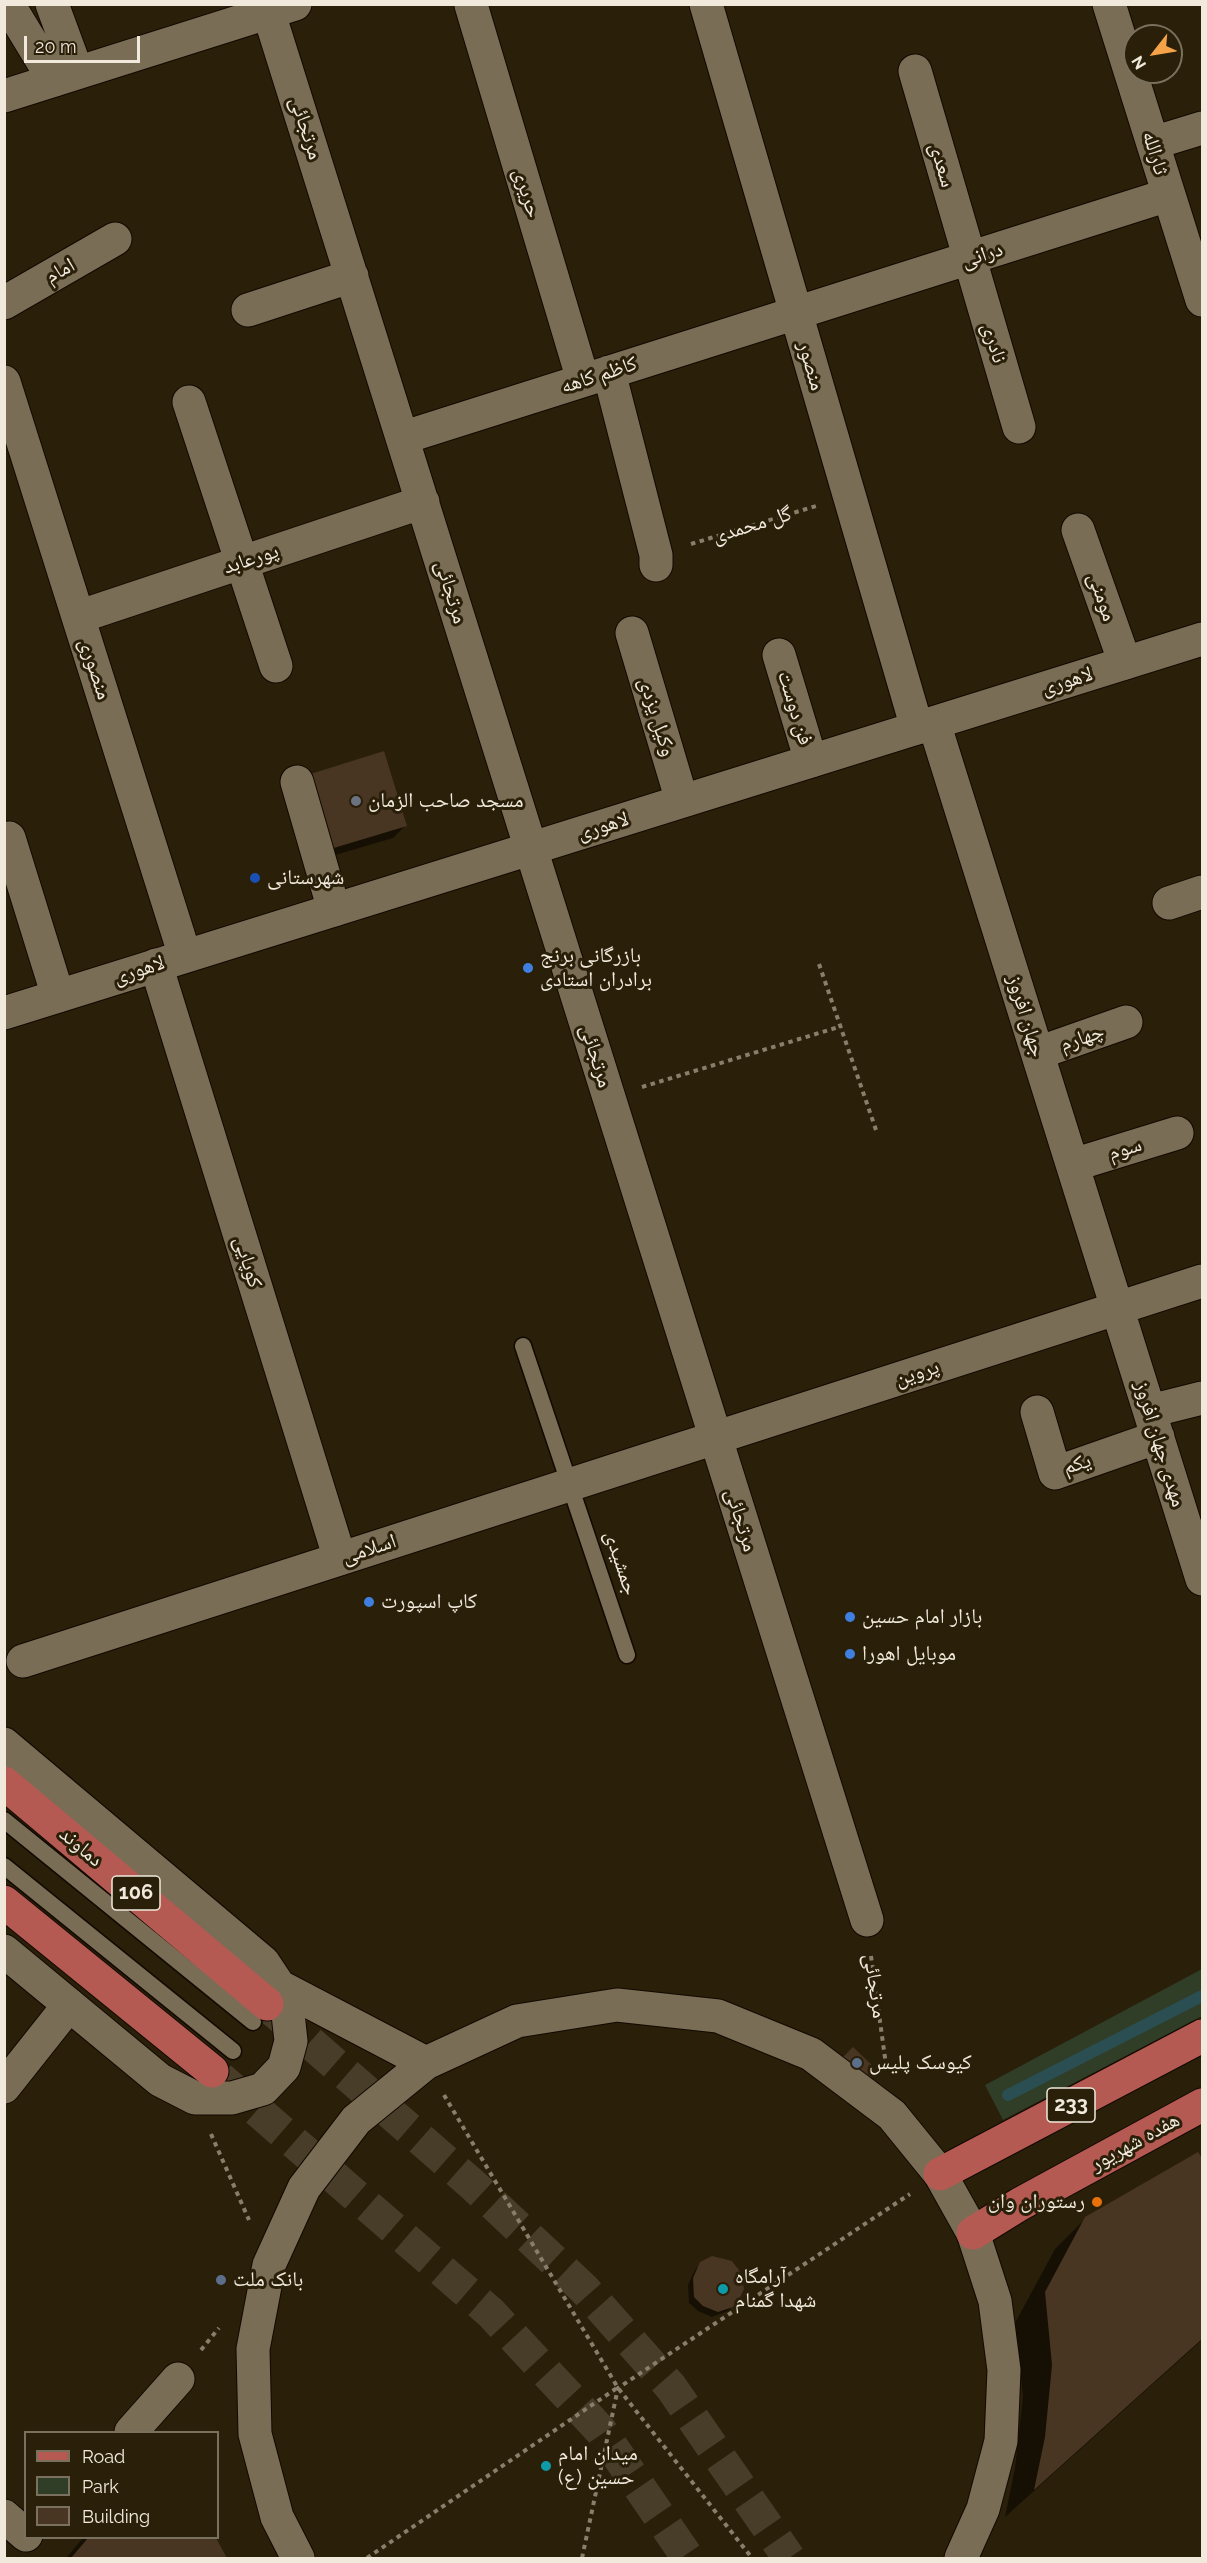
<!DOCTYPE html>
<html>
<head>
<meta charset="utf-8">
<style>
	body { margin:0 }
	#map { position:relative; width:1207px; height:2563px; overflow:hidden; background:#2a1f09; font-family:Raleway,sans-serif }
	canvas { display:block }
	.frame { position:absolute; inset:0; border:6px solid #f0e9dc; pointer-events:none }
	.legend { position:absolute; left:24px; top:2431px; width:195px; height:108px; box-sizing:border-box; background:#2a1f09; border:2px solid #79705d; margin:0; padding:8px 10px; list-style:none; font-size:18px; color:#f0e9dc }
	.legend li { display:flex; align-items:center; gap:12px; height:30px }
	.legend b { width:30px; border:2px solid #79705d }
	.north { position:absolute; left:1123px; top:24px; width:60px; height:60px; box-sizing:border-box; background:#2a1f09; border:2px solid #79705d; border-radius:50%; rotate:239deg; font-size:16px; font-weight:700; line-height:24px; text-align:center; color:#f0e9dc }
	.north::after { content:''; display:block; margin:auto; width:21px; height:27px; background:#f6a248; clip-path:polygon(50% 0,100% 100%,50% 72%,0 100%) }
	.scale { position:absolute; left:24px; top:36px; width:116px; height:27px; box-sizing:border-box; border:3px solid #f0e9dc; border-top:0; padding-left:8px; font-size:18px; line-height:21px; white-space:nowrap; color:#f0e9dc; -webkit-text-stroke:4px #2a1f09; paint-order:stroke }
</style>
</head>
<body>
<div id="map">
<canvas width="1207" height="2563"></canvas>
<div class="frame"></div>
<ul class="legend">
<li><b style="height:8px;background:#b55a53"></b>Road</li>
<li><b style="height:16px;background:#303d27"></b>Park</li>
<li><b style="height:16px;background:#483522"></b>Building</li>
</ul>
<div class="north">N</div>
<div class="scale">20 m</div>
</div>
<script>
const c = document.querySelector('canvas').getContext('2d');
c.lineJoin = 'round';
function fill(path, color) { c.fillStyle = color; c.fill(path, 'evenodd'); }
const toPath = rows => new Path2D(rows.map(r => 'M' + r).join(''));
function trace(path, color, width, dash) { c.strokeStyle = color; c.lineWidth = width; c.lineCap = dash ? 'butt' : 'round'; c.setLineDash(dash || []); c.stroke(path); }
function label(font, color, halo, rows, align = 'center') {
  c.font = font + ' Raleway,"Noto Naskh Arabic",sans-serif'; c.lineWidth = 6; c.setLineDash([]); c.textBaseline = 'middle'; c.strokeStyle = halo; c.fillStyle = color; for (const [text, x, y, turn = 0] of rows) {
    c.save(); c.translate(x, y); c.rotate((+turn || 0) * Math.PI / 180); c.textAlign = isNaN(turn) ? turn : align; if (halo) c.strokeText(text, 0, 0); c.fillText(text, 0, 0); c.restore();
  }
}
const green = toPath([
	[1202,1969,1202,2016,1003,2120,985,2085]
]);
const shadow = toPath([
	[293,789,405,826,393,838,315,861],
	[1197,2154,1202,2160,1202,2340,1005,2517,1015,2468,1023,2396,1015,2323,1055,2249,1086,2218],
	[701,2263,734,2305,728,2311,712,2317,698,2311,689,2303,688,2285,695,2270],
	[83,2538,213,2538,225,2558,66,2558]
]);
const stream = toPath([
	[1008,2095,1202,1996]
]);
const building = toPath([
	[384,751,407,826,327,850,304,776],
	[853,2047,873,2066,870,2080,841,2059],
	[1198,2152,1202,2158,1202,2339,1034,2490,1045,2437,1052,2365,1045,2292,1085,2217],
	[712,2256,732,2261,741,2273,744,2289,736,2306,718,2312,703,2306,694,2297,693,2278,700,2262],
	[88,2538,216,2538,227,2558,71,2558]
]);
const primaryTunnel = toPath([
	[273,2010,473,2185,584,2289,671,2387,789,2558],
	[220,2078,491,2313,601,2431,688,2558]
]);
const path = toPath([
	[691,544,816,506],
	[819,964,876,1130],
	[642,1087,842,1026],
	[871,1956,886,2065],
	[444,2095,618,2388,752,2558],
	[211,2134,249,2220],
	[201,2350,219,2328],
	[367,2558,617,2388],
	[582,2558,618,2388,910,2194]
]);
const service = toPath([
	[523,1346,627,1655],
	[4,1820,253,2022],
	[4,1866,233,2051]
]);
const minor = toPath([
	[8,4,54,80],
	[52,4,77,72],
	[266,4,867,1920],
	[706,4,917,728],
	[1109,4,1202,300],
	[471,5,583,380],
	[915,71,1019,427],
	[1153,143,1202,128],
	[4,303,115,239],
	[248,310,352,276],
	[609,372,656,555,656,565],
	[4,382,185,956],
	[189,402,276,666],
	[402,438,1168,195],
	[1078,530,1125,663],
	[78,617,423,502],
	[632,633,682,801],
	[779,655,811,761],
	[934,723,1202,1579],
	[297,782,334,910],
	[9,838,58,996],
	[1169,903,1202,892],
	[156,965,340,1559],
	[1038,1053,1126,1022],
	[1073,1165,1177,1133],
	[1150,1411,1202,1398],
	[1037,1412,1055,1473,1158,1437],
	[23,1661,1202,1281],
	[4,2087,69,2005],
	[131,2432,178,2379],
	[4,2516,26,2535]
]);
const secondary = toPath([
	[4,96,295,4],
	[4,1013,1202,639],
	[4,1744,263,1962,279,1986,288,2014,291,2041,284,2067,263,2089,232,2098,195,2098,160,2080,4,1951],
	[279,1986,426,2063],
	[298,2558,277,2517,255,2434,253,2349,269,2265,304,2188,356,2120,426,2063,517,2021,617,2005,718,2016,811,2054,892,2115,940,2174,973,2233,995,2301,1004,2370,1001,2441,983,2509,961,2558]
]);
const primary = toPath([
	[4,1783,267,2004],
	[4,1902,212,2071],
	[940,2174,1202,2036],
	[973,2233,1020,2204,1202,2105]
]);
const markers = [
	[356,801,6,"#6b7280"],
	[255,878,6,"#1a4fb4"],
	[528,968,6,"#3f7fe0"],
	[369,1602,6,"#3f7fe0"],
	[850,1617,6,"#3f7fe0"],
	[850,1654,6,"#3f7fe0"],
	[857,2063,6,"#5c6f8a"],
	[1097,2202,6,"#e8710a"],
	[221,2280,6,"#5c6f8a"],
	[723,2289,6,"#0f9aa8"],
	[546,2466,6,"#0f9aa8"]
];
const shields = [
	[136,1893,48],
	[1071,2105,48]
];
const shieldNames = [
	["106",136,1893],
	["233",1071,2105]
];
const streetNames = [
	["مرتجائی",306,128,72],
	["ثارالله",1155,153,73],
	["سعدی",942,165,74],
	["حریری",527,193,73],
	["درانی",982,255,-18],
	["امام",60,271,-30],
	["نادری",994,343,73],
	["منصور",811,366,74],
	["کاظم کاهه",599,375,-18],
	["گل محمدی",752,525,-17],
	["پورعابد",251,559,-18],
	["مرتجائی",451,592,73],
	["مومنی",1102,597,71],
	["منصوری",95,669,72],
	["لاهوری",1067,681,-17],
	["فن دوست",795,708,73],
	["وکیل یزدی",657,717,73],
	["لاهوری",603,826,-17],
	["لاهوری",139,970,-18],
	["جهان افروز",1026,1016,73],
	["چهارم",1082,1038,-19],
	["مرتجائی",596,1056,73],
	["سوم",1125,1149,-17],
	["کوپایی",248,1262,73],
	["پروین",917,1373,-18],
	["مهدی جهان افروز",1160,1444,73],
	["یکم",1077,1464,-18],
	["مرتجائی",741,1520,73],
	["اسلامی",369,1549,-18],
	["جمشیدی",621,1563,72],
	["دماوند",81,1847,40],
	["مرتجائی",875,1986,82],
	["هفده شهریور",1135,2142,-29]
];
const poiNames = [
	["مسجد صاحب الزمان",368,801],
	["شهرستانی",267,878],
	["بازرگانی برنج",540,956],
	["برادران استادی",540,980],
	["کاپ اسپورت",381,1602],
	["بازار امام حسین",862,1617],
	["موبایل اهورا",862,1654],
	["کیوسک پلیس",869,2063],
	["رستوران وان",1085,2202,"right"],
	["آرامگاه",735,2277],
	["شهدا گمنام",735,2301],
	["بانک ملت",233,2280],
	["میدان امام",558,2454],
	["حسین (ع)",558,2478]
];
fill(green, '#303d27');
fill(shadow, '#0007');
trace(stream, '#2a4e51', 12);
fill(building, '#483522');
trace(primaryTunnel, '#483d29', 33, [33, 16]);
trace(service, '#120900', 19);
trace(minor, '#120900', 35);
trace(secondary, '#120900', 35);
trace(primary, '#120900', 35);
trace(path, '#877e6c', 4, [4.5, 4.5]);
trace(service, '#7a6d55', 16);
trace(minor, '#7a6d55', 33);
trace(secondary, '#7a6d55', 33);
trace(primary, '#b55a53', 33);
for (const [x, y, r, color] of markers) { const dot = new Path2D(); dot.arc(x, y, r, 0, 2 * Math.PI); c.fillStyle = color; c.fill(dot); trace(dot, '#2a1f09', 2); }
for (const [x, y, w] of shields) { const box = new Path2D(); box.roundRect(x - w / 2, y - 17, w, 34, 4.5); c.fillStyle = '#2a1f09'; c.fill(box); trace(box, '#f0e9dc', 1.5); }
label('bold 20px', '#f0e9dc', null, shieldNames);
label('21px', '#f0e9dc', '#2a1f09', streetNames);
label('21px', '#f0e9dc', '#2a1f09', poiNames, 'left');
</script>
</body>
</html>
